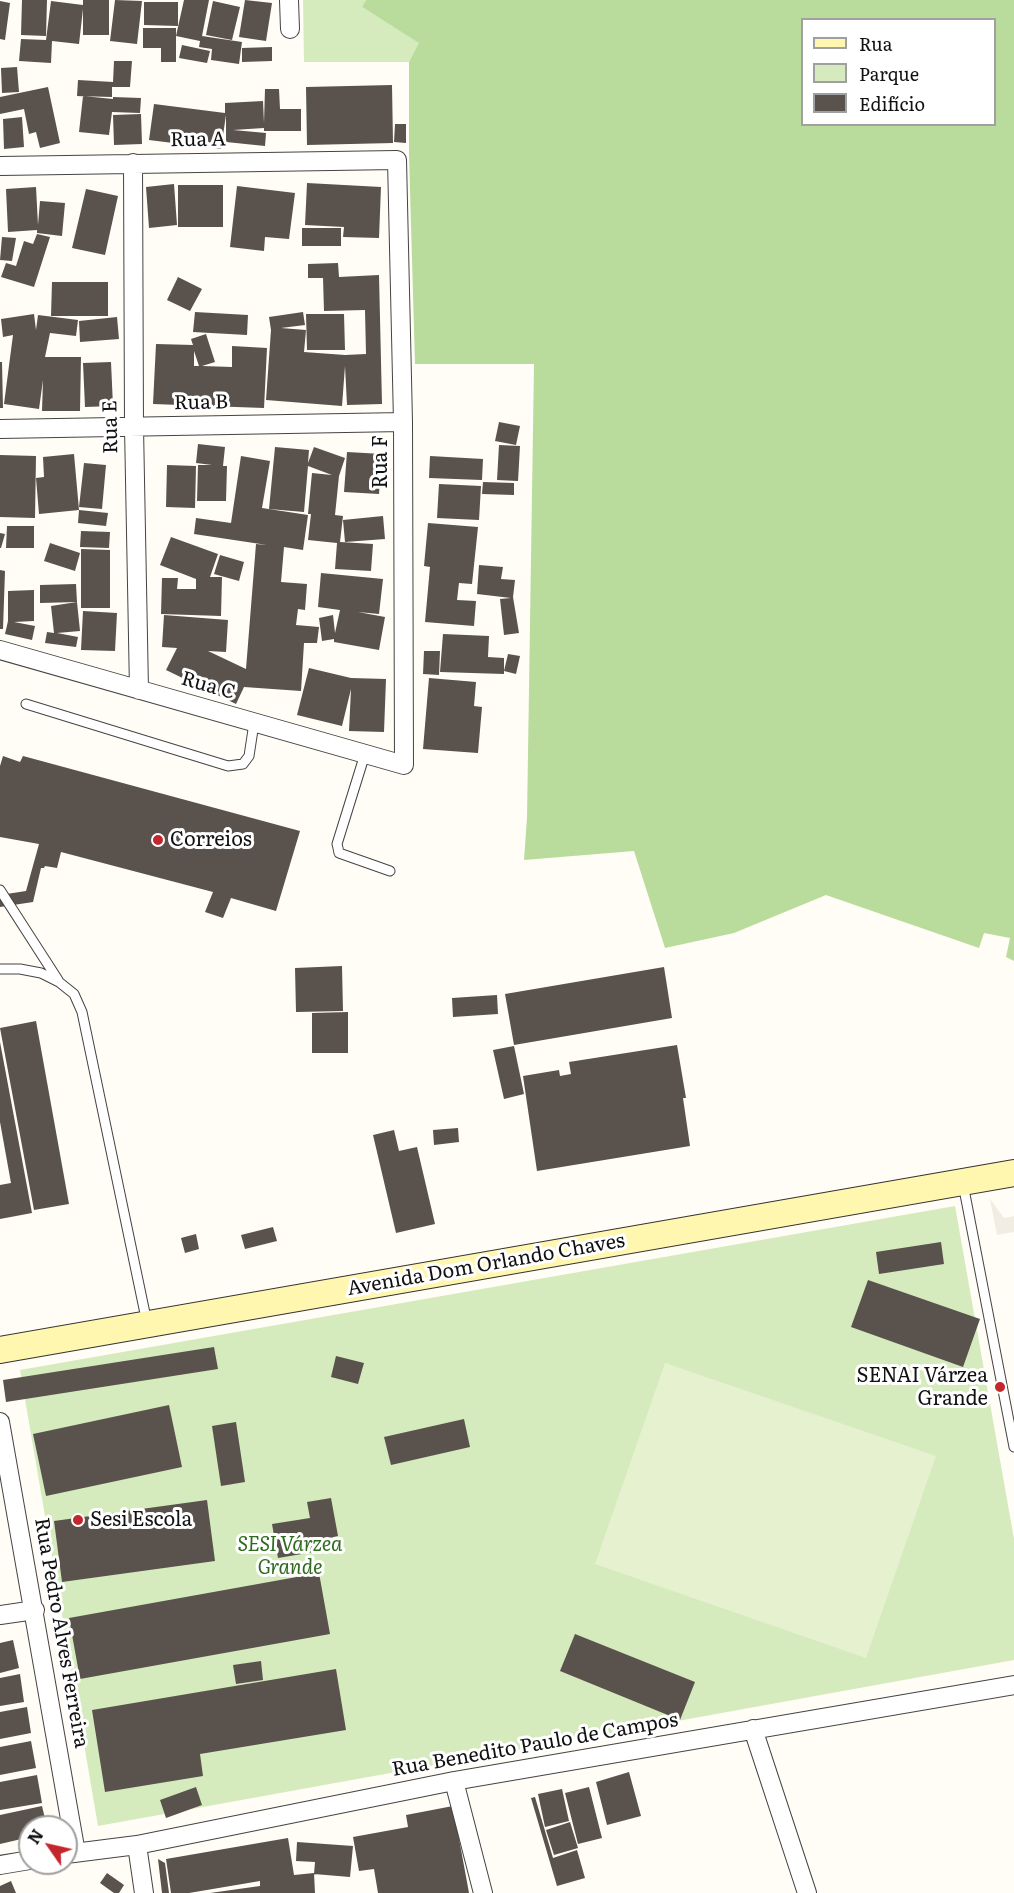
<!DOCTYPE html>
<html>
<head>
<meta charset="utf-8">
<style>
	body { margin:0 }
	#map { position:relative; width:1014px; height:1893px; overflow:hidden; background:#fffdf5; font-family:Literata,serif }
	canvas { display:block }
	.legend { position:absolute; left:801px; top:18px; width:195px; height:108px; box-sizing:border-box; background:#fff; border:2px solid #a0a0a0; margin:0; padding:8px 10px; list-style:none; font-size:18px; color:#111 }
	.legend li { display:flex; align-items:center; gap:12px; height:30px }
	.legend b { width:30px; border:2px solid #a0a0a0 }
	.north { position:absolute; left:18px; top:1815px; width:60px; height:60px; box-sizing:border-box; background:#fff; border:2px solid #a0a0a0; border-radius:50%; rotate:304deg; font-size:16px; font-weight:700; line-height:24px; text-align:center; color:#111 }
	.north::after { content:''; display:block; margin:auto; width:21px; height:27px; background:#c4262e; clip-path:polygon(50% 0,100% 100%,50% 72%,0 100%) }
</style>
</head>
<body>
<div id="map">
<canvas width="1014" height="1893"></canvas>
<ul class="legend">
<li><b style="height:8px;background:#fff6b0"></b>Rua</li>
<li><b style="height:16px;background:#d5ebbd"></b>Parque</li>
<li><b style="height:16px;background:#5a524d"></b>Edifício</li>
</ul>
<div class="north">N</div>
</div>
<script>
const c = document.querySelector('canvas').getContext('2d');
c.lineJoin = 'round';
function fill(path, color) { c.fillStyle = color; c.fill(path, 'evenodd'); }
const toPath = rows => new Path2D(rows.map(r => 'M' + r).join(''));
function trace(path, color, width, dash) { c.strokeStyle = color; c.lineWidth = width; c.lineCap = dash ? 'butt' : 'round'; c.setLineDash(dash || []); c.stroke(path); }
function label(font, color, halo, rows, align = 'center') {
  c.font = font + ' Literata,serif'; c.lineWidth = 6; c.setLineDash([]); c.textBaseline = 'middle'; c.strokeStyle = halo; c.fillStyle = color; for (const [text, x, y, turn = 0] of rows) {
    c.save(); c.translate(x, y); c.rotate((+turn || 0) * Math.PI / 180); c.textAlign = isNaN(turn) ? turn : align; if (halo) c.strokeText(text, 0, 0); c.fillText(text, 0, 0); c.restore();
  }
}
const green = toPath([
	[303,0,366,0,362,7,420,43,409,62,304,62],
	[955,1206,1014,1539,1014,1660,98,1826,20,1370]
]);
const forest = toPath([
	[366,0,1014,0,1014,961,1006,957,1010,938,984,933,979,948,826,895,734,933,665,948,634,851,524,860,527,818,534,364,415,364,409,154,409,62,419,43,362,7],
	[802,20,994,20,994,124,802,124]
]);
const pitch = toPath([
	[665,1363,936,1456,866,1658,595,1564]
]);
const plaza = toPath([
	[990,1199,1004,1218,1014,1216,1014,1232,997,1235]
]);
const building = toPath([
	[22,0,47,0,46,36,21,35],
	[83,0,109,0,109,35,83,35,83,9,79,44,52,41,51,63,19,61,21,39,46,40,51,1,83,5],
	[115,0,142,1,137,44,110,41],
	[184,0,209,0,202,36,242,42,239,64,211,60,212,49,199,47,200,41,176,36,176,62,161,62,161,48,143,48,143,28,176,28,176,36],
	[245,0,272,3,266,41,239,37],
	[0,1,10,3,5,40,0,39],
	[213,1,240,7,232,40,206,35],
	[144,2,178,2,178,26,144,25],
	[182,45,210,51,207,63,179,58],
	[272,47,272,61,242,62,242,48],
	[114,61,132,61,130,87,112,87,112,97,77,96,78,80,113,82],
	[17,67,19,92,2,93,1,68],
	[392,85,393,143,307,145,306,87],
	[48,87,60,143,40,148,36,132,29,134,24,109,0,114,0,97],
	[265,89,279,89,280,109,301,109,301,131,264,131,264,128,233,130,266,133,265,146,226,142,226,115,221,149,149,140,154,104,225,113,225,103,263,101,264,123],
	[83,96,113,99,113,97,141,98,140,113,112,112,109,135,79,132],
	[141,114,142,144,114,145,113,115],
	[22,117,24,147,4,149,3,119],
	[395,124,406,124,406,143,394,142],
	[307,183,381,187,379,238,343,237,344,227,305,225],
	[174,184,177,225,149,228,146,187],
	[178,185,223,185,223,227,178,227],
	[237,186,295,193,289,239,265,237,264,251,230,247],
	[36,187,38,225,40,201,65,203,62,236,37,233,37,230,8,232,6,189],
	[86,189,118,196,105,255,72,248],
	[302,228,341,228,341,246,302,246],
	[37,234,50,237,34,287,1,277,6,263,16,266,24,241,33,244],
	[2,237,16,238,12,261,0,260],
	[338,263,339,277,379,275,382,404,347,405,345,366,342,406,266,400,271,330,269,317,303,312,305,325,281,328,306,330,304,352,345,355,366,354,365,310,324,311,323,278,308,278,308,264],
	[178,277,202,289,190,311,167,300],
	[52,282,108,282,108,316,51,316],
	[195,312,248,315,247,335,193,332],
	[34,314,36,330,38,315,78,320,76,336,50,333,45,357,81,357,80,411,42,411,43,380,39,409,4,404,13,335,3,337,1,319],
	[306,314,344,314,345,350,307,350],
	[117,317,119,339,80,342,79,321],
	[206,334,215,362,202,366,232,367,232,346,267,348,264,408,153,404,156,344,193,345,191,339],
	[194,351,199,366,194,366],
	[0,362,2,362,3,408,0,408],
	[111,362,113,406,85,407,83,363],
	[499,422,520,426,516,445,495,441],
	[198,444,225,447,223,466,227,466,226,501,197,501,198,465,212,465,196,463],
	[499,445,520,446,518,481,497,480],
	[275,447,309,450,308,463,314,447,345,458,339,476,335,515,343,516,340,542,373,544,371,571,335,569,337,543,308,540,311,514,308,514,312,473,332,475,308,466,304,512,269,509],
	[347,452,382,454,379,494,344,492],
	[74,454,79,510,39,514,36,478,44,477,43,457],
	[0,455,36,456,35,518,0,517],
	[241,456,270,461,262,508,308,515,303,550,284,547,281,582,307,584,305,610,298,609,296,625,319,627,317,643,304,643,301,691,244,687,236,704,166,670,177,648,162,647,164,615,228,620,226,652,208,651,246,669,256,544,267,545,194,534,196,518,231,523],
	[430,456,483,459,482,480,429,478],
	[84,463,106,465,102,509,79,507],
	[167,465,196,466,195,508,166,507],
	[483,482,514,483,514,495,482,494],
	[439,484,481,486,479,520,437,518],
	[79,510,108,513,106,526,78,523],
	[383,516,385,539,345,542,343,520],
	[428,523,478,527,472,584,459,583,457,600,476,601,474,626,425,622,430,567,424,566],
	[7,526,34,526,34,548,6,548],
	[81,531,110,532,109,548,80,547],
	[0,533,5,534,1,548,0,548],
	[171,537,218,554,210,577,222,577,221,616,161,614,162,578,178,578,177,589,196,589,196,579,160,565],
	[50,543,80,553,75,571,44,561],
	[81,549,110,550,110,608,81,608],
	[220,555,244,562,239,581,214,574],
	[479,565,503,567,501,579,515,580,513,597,519,633,504,635,500,599,511,598,477,594],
	[0,570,5,571,3,629,0,629],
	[321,573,383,579,379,614,358,612,385,617,379,650,334,642,334,639,322,641,319,618,333,615,335,633,340,610,318,607],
	[76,584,77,602,40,603,40,585],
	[34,590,34,621,14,622,35,626,32,640,5,634,8,621,8,591],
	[77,602,80,631,57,633,78,637,76,647,45,643,47,632,54,633,51,606],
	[83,611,117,613,115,651,81,650],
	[443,634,489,636,488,657,504,658,504,674,440,672],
	[424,651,440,651,439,675,423,674],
	[508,654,520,656,516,674,504,671],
	[309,668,351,678,386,679,384,732,349,731,351,689,342,726,297,715],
	[429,678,476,682,474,706,482,707,478,753,423,749],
	[3,756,20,762,23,756,300,831,276,911,231,898,223,918,205,912,213,892,61,852,57,868,45,866,44,868,41,868,33,902,0,907,0,895,26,891,39,844,0,837,0,766],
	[342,966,343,1011,296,1012,295,968],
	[664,967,672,1018,514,1045,505,994],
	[497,995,498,1014,453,1017,452,998],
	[348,1012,348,1053,312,1053,312,1013],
	[36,1021,69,1204,34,1210,0,1028],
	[0,1042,32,1213,0,1219,0,1185,11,1183,0,1122],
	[677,1045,686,1098,683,1098,690,1146,537,1171,523,1076,559,1070,560,1076,571,1074,569,1062],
	[514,1046,524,1094,504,1099,493,1050],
	[458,1128,459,1142,434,1145,433,1130],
	[394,1130,399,1151,417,1147,435,1224,396,1233,373,1135],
	[273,1227,277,1241,245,1249,241,1235],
	[196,1234,199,1249,185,1253,181,1238],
	[941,1242,944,1264,879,1274,876,1252],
	[868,1280,980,1319,963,1367,851,1327],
	[214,1347,218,1369,6,1402,3,1380],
	[336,1356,364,1363,358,1384,331,1377],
	[169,1405,182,1467,46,1496,33,1434],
	[464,1419,470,1447,391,1465,384,1437],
	[236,1422,245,1482,221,1486,212,1426],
	[331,1498,338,1536,325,1539,326,1550,278,1558,272,1524,310,1518,307,1502],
	[207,1500,215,1561,62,1582,54,1521],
	[319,1573,330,1634,80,1679,69,1618],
	[575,1634,695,1682,680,1720,560,1671],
	[13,1640,19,1668,0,1673,0,1643],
	[261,1661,263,1680,236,1684,233,1665],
	[336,1669,346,1730,200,1754,203,1776,105,1792,92,1710],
	[20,1674,24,1702,0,1706,0,1678],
	[27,1707,31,1733,0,1739,0,1712],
	[31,1741,36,1768,0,1775,0,1747],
	[629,1772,641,1816,607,1825,596,1782],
	[37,1775,42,1803,0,1810,0,1782],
	[196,1787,202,1805,166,1818,160,1800],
	[589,1787,602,1838,578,1844,565,1793],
	[562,1789,569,1821,545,1827,538,1794],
	[535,1797,553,1858,577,1850,585,1878,557,1886,531,1798],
	[42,1806,47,1827,30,1827,30,1837,0,1844,0,1815],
	[453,1806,469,1893,378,1893,374,1869,359,1871,353,1837,408,1827,406,1815],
	[570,1822,578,1848,554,1855,546,1830],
	[288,1838,294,1875,314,1873,315,1893,210,1893,260,1886,260,1881,189,1893,171,1893,166,1859],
	[297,1842,353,1846,350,1877,314,1874,315,1862,296,1861],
	[158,1859,165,1863,169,1893,162,1893],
	[107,1873,124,1885,119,1893,114,1893,100,1883],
	[11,1881,16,1893,0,1893,0,1886]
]);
const lane = toPath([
	[26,704,228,766,243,764,249,756,254,723],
	[365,754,337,844,338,848,339,853,390,871],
	[0,890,58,980],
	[0,969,20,969,41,973,59,982,74,994,82,1012,147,1323],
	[963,1184,1014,1447]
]);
const street = toPath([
	[289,0,290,29],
	[133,163,134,427,139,690],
	[0,166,397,160,403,422,404,765,0,650],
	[0,429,403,422],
	[0,1422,76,1853],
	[0,1615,35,1610],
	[753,1729,807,1893],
	[454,1781,483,1893],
	[137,1845,144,1893],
	[66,1854,137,1845,454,1781,1014,1685],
	[0,1865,30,1860]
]);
const secondary = toPath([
	[0,1350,1014,1173]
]);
const markers = [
	[158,840,6,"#c4262e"],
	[1000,1387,6,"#c4262e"],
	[78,1520,6,"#c4262e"]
];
const streetNames = [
	["Rua A",198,140,-1],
	["Rua B",201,403,-1],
	["Rua E",111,427,-91],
	["Rua F",381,462,-90],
	["Rua C",208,686,16],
	["Avenida Dom Orlando Chaves",486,1265,-10],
	["Rua Pedro Alves Ferreira",61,1633,80],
	["Rua Benedito Paulo de Campos",535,1745,-10]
];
const poiNames = [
	["Correios",170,840],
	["SENAI Várzea",988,1376,"right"],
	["Grande",988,1399,"right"],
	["Sesi Escola",90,1520]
];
const parkNames = [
	["SESI Várzea",290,1545],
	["Grande",290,1568]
];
fill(green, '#d5ebbd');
fill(forest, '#b9dc9c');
fill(pitch, '#e6f2cf');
fill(plaza, '#f1ede2');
fill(building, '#5a524d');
trace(lane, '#444', 11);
trace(street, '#444', 20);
trace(secondary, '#333', 28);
trace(lane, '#fff', 9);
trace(street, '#fff', 18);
trace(secondary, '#fff6b0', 26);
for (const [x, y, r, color] of markers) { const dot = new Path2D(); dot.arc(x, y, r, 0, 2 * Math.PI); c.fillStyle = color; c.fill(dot); trace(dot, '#fff', 2); }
label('20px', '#111', '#fff', streetNames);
label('20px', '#111', '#fff', poiNames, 'left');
label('italic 20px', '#2f6b1f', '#fff', parkNames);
</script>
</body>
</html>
